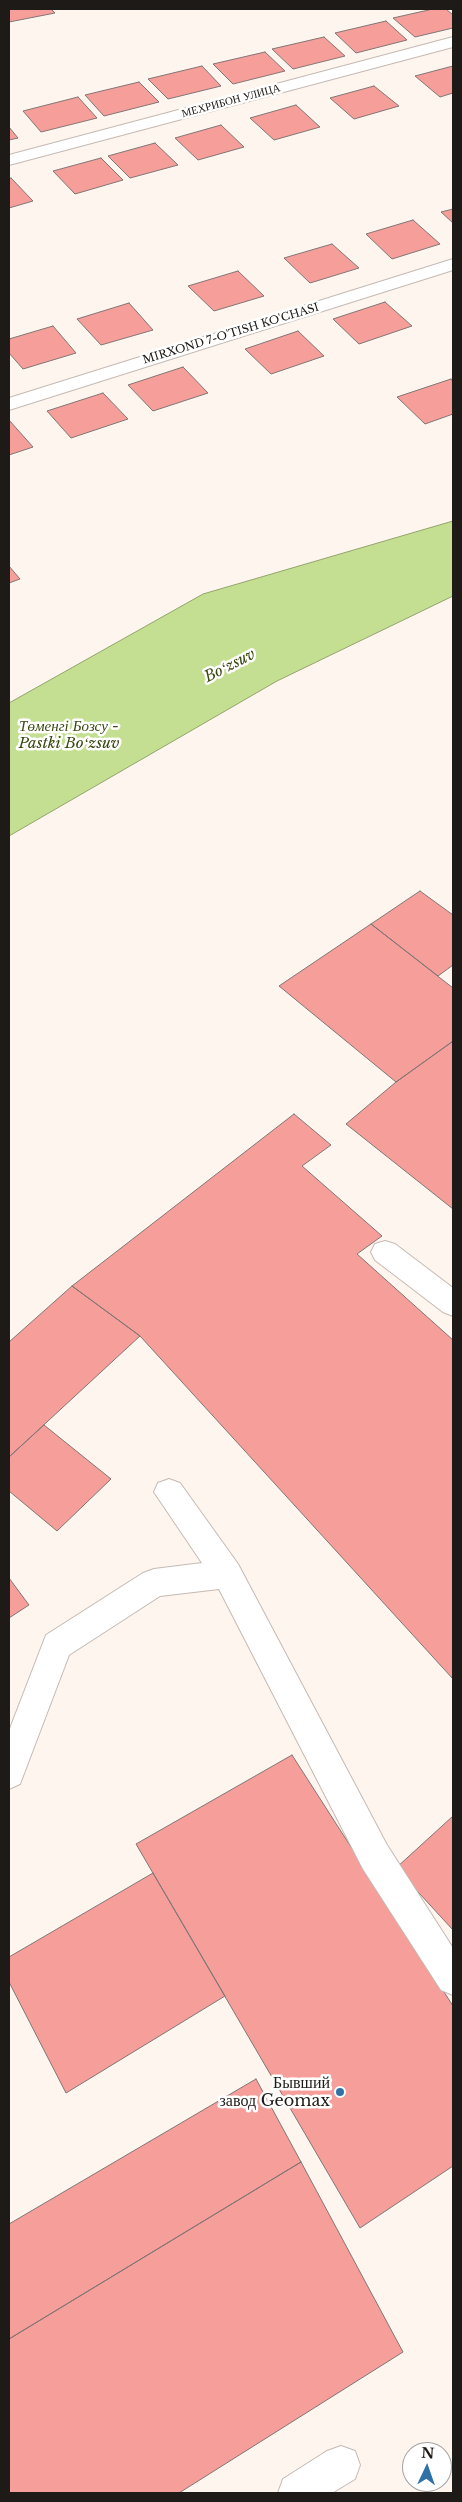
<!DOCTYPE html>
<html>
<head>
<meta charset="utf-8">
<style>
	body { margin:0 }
	#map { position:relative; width:462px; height:2502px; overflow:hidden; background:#fef5ef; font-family:"Libre Baskerville",serif }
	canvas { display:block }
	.frame { position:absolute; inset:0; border:10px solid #1d1a17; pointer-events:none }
	.north { position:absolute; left:402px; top:2442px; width:50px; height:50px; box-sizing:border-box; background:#fff; border:1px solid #a5a3a2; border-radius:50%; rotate:3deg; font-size:14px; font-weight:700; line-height:20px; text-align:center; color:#1d1a17 }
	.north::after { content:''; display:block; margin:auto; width:18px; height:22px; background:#2f71a7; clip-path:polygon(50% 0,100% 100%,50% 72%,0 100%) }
</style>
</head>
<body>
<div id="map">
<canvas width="462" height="2502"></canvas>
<div class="frame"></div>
<div class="north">N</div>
</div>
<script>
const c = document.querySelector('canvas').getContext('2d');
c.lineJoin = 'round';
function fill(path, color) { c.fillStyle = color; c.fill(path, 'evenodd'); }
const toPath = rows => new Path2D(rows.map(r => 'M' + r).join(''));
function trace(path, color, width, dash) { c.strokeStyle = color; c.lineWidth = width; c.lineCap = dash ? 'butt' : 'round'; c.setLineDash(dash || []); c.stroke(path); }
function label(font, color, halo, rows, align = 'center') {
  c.font = font + ' "Libre Baskerville",serif'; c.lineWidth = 5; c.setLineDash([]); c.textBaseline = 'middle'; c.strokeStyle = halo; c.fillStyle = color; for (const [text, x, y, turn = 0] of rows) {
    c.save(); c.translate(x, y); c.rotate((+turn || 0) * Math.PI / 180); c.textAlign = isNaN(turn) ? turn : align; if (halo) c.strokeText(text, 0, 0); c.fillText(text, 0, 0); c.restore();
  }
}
const water = toPath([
	[453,521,453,596,277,681,9,836,9,703,203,594,453,521]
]);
const building = toPath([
	[9,9,51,9,55,13,9,22,9,9],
	[433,9,446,9,453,15,453,28,415,37,393,18,433,9],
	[386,21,407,40,356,53,335,33,386,21],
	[324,37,345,56,293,69,272,49,324,37],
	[265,52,285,71,233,84,213,64,265,52],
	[202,66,221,86,168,99,148,79,202,66],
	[453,66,453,93,440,97,415,76,453,66],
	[139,82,159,102,104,116,85,95,139,82],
	[374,86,399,106,354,119,330,98,374,86],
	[78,97,97,118,41,132,23,111,78,97],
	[296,105,320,127,274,140,250,118,296,105],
	[221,125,244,147,198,160,175,138,221,125],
	[9,127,18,138,9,140,9,127],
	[155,143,178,165,130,178,108,156,155,143],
	[101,158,123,180,75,194,53,171,101,158],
	[11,178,33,201,9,208,9,179,11,178],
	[453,209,453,223,441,212,453,209],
	[413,220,440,244,392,259,366,234,413,220],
	[332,244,359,268,310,283,284,258,332,244],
	[238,271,264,296,214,311,188,286,238,271],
	[385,302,412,326,359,344,333,319,385,302],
	[129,303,153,330,101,345,77,319,129,303],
	[53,326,76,353,23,369,9,353,9,339,53,326],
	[298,331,324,356,271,374,245,349,298,331],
	[183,367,208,393,153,411,128,385,183,367],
	[451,379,453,382,453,414,425,424,397,397,451,379],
	[103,393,128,419,71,438,47,411,103,393],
	[9,420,33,447,9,455,9,420],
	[9,566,20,579,9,583,9,566],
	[420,891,453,915,453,965,438,976,371,924,420,891],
	[371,924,453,988,453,1041,396,1082,279,986,371,924],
	[452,1042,453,1043,453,1209,346,1124,396,1082,452,1042],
	[294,1114,331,1145,302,1166,382,1236,357,1254,453,1340,453,1679,140,1336,72,1286,294,1114],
	[72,1286,140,1336,9,1457,9,1342,72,1286],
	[44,1425,111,1479,57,1531,9,1491,9,1457,44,1425],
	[9,1578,29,1605,9,1618,9,1578],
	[292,1755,453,2006,453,2166,360,2228,136,1844,292,1755],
	[453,1816,453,1930,396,1868,453,1816],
	[153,1873,225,1996,66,2093,9,1982,9,1957,153,1873],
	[256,2079,301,2162,9,2339,9,2224,256,2079],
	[301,2162,403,2352,179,2493,9,2493,9,2339,301,2162]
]);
const lane = toPath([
	[385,1241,395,1244,453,1288,453,1316,443,1312,375,1260,371,1252,375,1244,385,1241],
	[169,1479,180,1483,238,1564,387,1845,453,1948,453,1995,441,1990,363,1869,219,1589,160,1596,69,1655,20,1784,9,1789,9,1731,46,1635,143,1573,154,1569,202,1563,154,1492,158,1483,169,1479],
	[341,2446,355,2451,360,2465,355,2479,332,2493,278,2493,283,2479,327,2451,341,2446]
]);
const street = toPath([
	[453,37,453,47,9,165,9,155,453,37],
	[453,259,453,270,9,410,9,398,453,259]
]);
const markers = [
	[340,2092,5,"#2f71a7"]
];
const farStreetnames = [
	["МЕХРИБОН УЛИЦА",231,101,-15],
	["MIRXOND 7-O'TISH KO'CHASI",231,334,-17]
];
const waterNames = [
	["Boʻzsuv",230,666,-27],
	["Төменгі Бозсу -",69,727],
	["Pastki Boʻzsuv",69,744]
];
const nearPoinames = [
	["Бывший",330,2083],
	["завод Geomax",330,2101]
];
fill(water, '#c4df91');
trace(water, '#92a46c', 1);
fill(building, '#f59e9a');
trace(building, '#827574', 1);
trace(lane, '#c5bab3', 2);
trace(street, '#c5bab3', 2);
fill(lane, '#fff');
fill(street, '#fff');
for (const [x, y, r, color] of markers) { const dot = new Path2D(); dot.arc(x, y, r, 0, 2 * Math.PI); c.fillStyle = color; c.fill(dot); trace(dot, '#fff', 2); }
label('11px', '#1d1a17', '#fff', farStreetnames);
label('italic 15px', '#394911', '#fff', waterNames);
label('16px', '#1d1a17', '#fff', nearPoinames, 'right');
</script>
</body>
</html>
